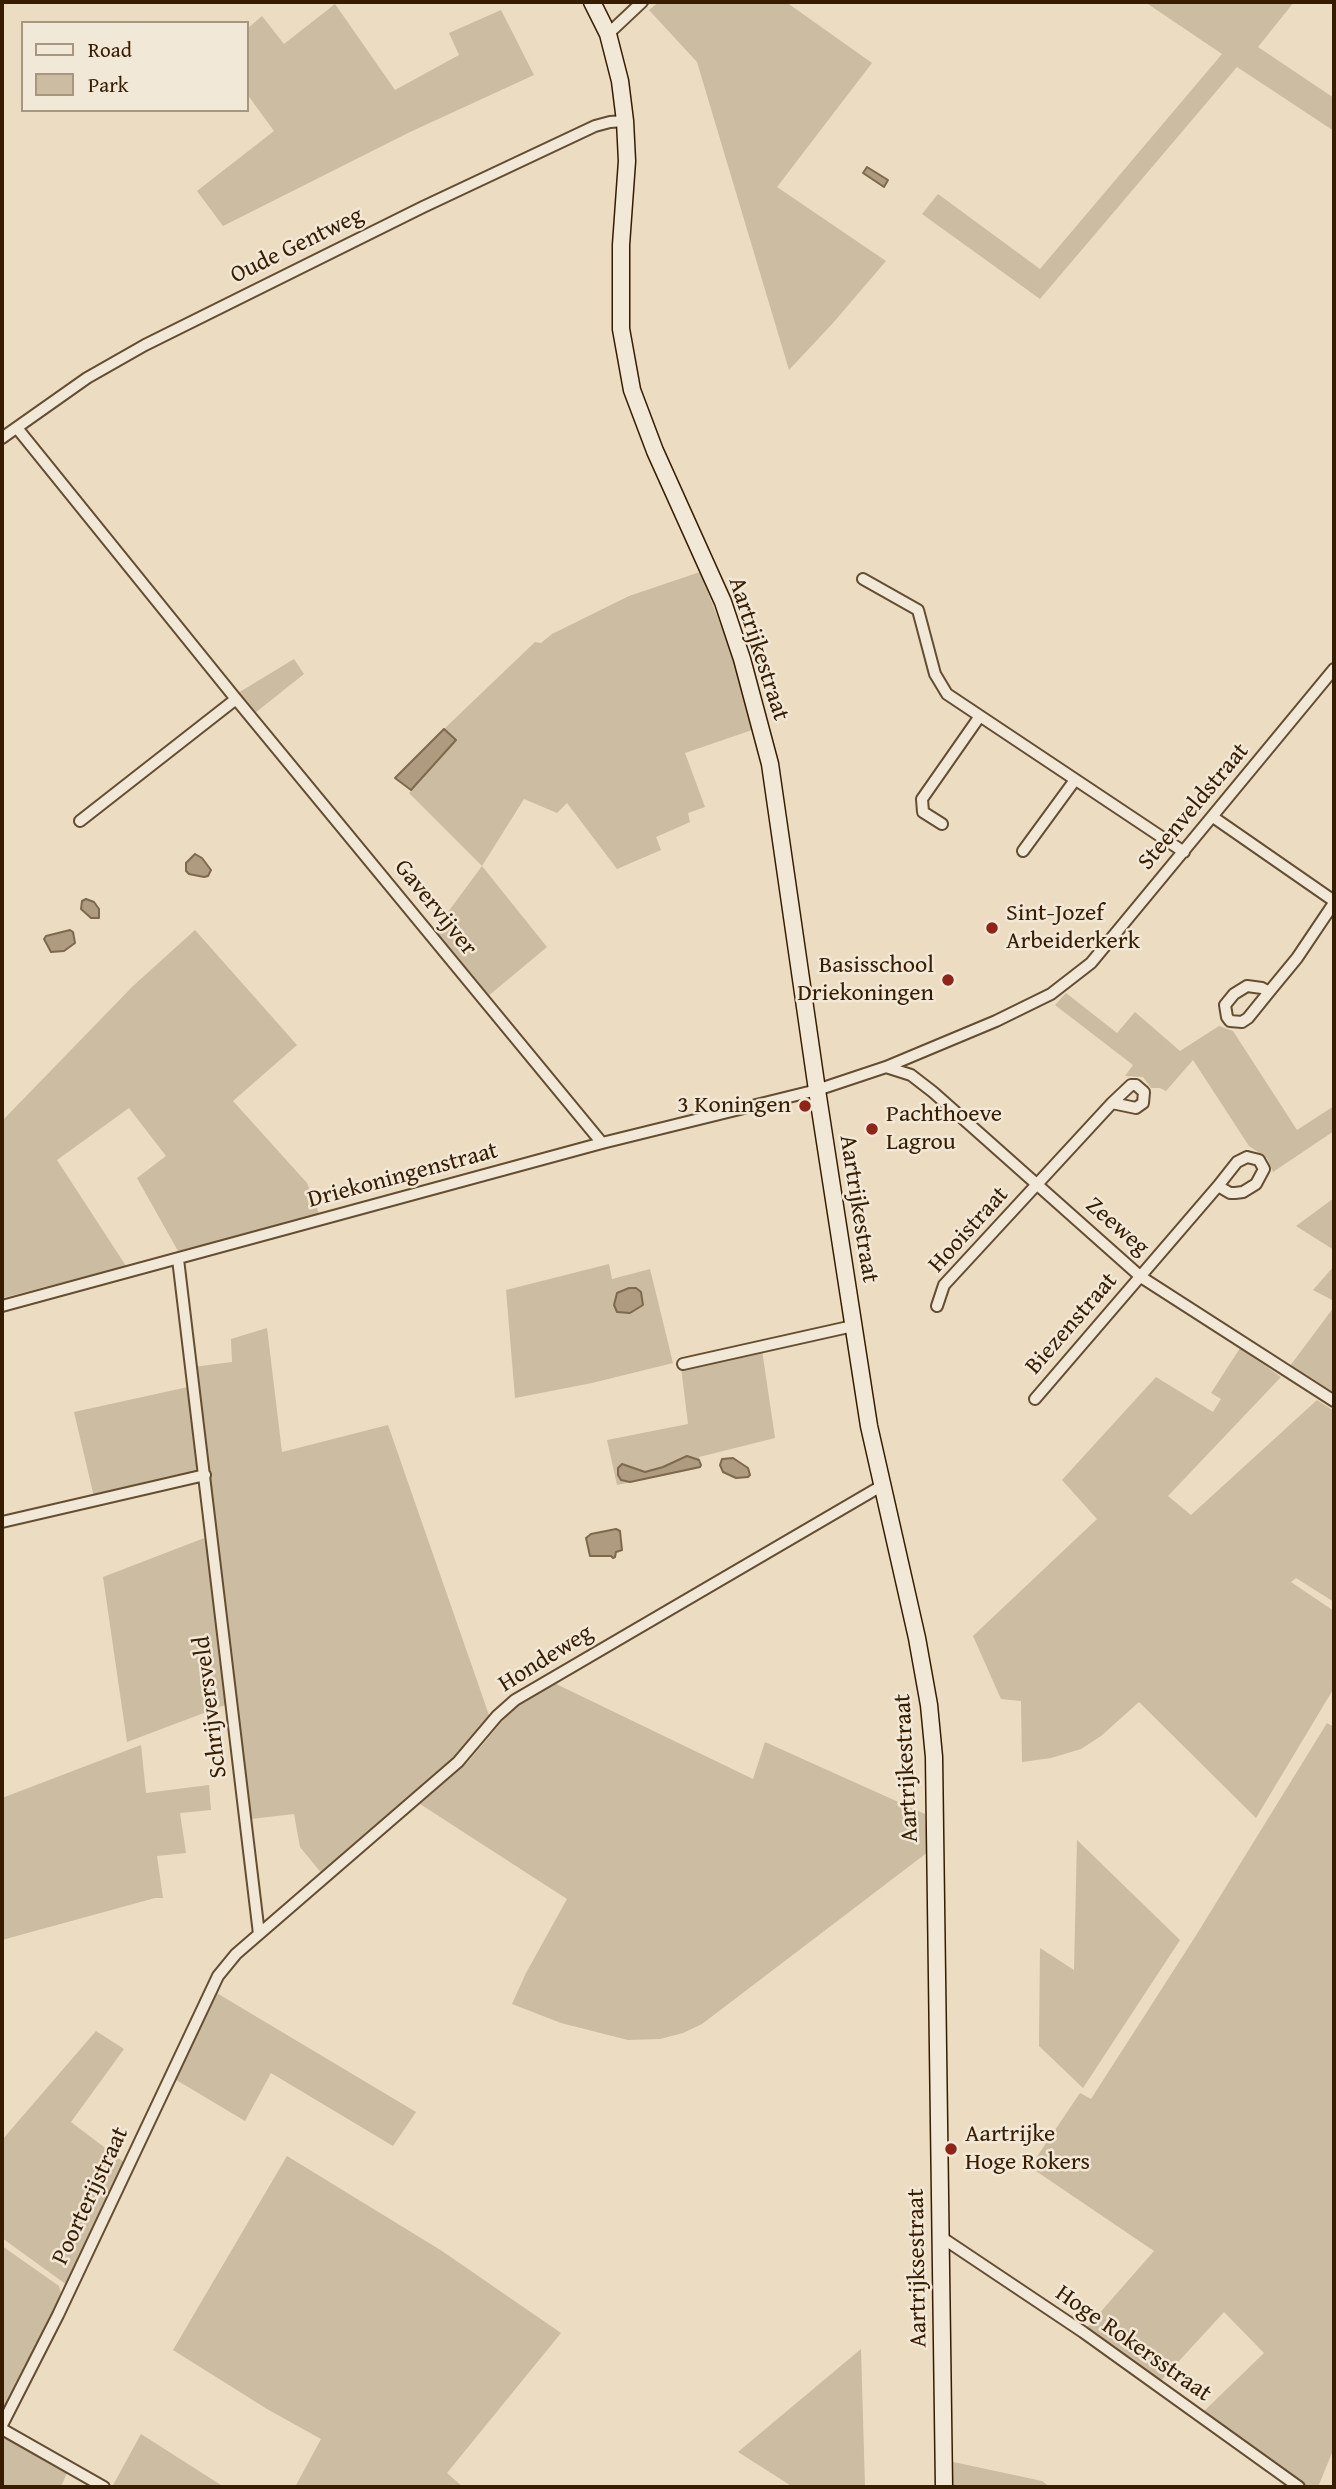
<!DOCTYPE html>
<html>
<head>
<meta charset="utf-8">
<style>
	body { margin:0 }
	#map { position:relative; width:1336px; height:2489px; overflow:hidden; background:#ebdcc2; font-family:"Gentium Book Plus",serif }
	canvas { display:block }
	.frame { position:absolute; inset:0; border:4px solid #371d00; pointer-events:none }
	.legend { position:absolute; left:21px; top:21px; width:228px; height:91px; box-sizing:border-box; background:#f2e8d7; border:2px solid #a79781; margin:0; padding:9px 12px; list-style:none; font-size:21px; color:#371d00 }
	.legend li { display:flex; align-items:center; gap:14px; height:35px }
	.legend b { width:35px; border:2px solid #a79781 }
</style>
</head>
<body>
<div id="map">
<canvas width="1336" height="2489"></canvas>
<div class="frame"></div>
<ul class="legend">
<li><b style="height:9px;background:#f2e8d7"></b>Road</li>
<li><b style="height:19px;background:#ccbca1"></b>Park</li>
</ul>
</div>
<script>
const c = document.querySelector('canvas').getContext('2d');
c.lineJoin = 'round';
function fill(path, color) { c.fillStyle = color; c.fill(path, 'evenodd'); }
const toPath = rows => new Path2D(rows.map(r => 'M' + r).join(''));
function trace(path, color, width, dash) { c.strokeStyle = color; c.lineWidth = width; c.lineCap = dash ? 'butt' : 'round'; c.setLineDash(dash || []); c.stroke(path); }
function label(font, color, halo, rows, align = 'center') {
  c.font = font + ' "Gentium Book Plus",serif'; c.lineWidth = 5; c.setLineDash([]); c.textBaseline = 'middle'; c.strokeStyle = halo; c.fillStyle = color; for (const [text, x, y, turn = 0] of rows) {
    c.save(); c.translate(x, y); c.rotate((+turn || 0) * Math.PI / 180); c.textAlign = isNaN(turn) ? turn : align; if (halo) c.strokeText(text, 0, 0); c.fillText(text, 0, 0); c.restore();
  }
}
const green = toPath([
	[659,2,786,2,872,63,777,187,886,261,833,323,789,370,697,62,649,10],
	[1145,2,1294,2,1258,47,1334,98,1334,131,1237,67,1040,299,922,214,938,194,1040,269,1222,54],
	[335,4,395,90,459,55,449,33,501,10,534,75,410,132,223,226,197,191,274,131,247,94,247,29,262,16,284,44],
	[700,572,746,690,755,729,685,753,705,807,688,813,690,822,656,837,661,850,617,869,567,803,557,813,524,799,482,866,547,947,487,997,434,931,482,866,409,793,456,740,444,729,535,642,541,643,552,634,629,596],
	[294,659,304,674,255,713,238,693],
	[195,930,297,1045,233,1101,307,1183,320,1216,178,1251,137,1178,166,1156,129,1108,57,1160,126,1266,2,1298,2,1121,133,986],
	[1066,993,1117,1033,1135,1012,1180,1051,1219,1026,1233,1031,1297,1130,1334,1106,1334,1131,1273,1172,1267,1158,1249,1146,1193,1060,1166,1091,1160,1088,1151,1088,1143,1077,1125,1076,1133,1065,1055,1005],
	[1334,1198,1334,1250,1296,1226],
	[609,1264,612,1279,650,1269,673,1363,592,1383,515,1398,506,1290],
	[1334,1266,1334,1301,1313,1290],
	[1334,1307,1334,1393,1290,1366],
	[267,1328,282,1452,388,1425,490,1718,468,1747,323,1875,300,1847,294,1814,251,1819,209,1469,193,1367,232,1362,231,1339],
	[1240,1348,1281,1377,1168,1496,1191,1515,1317,1400,1334,1411,1334,1602,1296,1578,1291,1582,1334,1611,1334,1688,1256,1818,1139,1702,1101,1736,1081,1749,1051,1758,1022,1762,1021,1701,1001,1699,973,1636,1097,1519,1062,1480,1156,1377,1213,1412,1221,1399,1211,1393],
	[762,1350,775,1438,699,1457,701,1468,617,1485,607,1440,688,1424,681,1367],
	[188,1387,199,1474,94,1497,74,1412],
	[207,1537,229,1701,225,1705,127,1742,103,1577],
	[552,1682,753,1779,765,1742,925,1814,928,1852,702,2024,683,2033,660,2039,628,2040,561,2023,512,2004,526,1973,567,1899,420,1804,468,1762,514,1707],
	[1327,1723,1334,1727,1334,2448,1318,2487,1299,2487,1199,2416,1264,2353,1224,2312,1157,2385,1083,2332,1154,2251,1030,2167,1080,2093,1091,2099,1195,1937],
	[141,1745,146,1793,209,1785,211,1810,180,1813,186,1853,157,1856,163,1898,155,1898,2,1940,2,1798],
	[1077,1840,1180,1940,1083,2088,1039,2046,1040,1948,1074,1970],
	[215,1992,416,2112,393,2146,271,2073,245,2121,173,2078],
	[96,2031,124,2049,71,2122,125,2163,67,2285,2,2238,2,2140],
	[287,2156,442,2251,561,2333,447,2473,463,2487,295,2487,321,2439,267,2409,173,2350],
	[2,2246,59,2286,61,2293,60,2301,2,2417],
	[861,2349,865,2487,793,2487,738,2452],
	[2,2429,69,2468,61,2487,2,2487],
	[141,2434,224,2487,112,2487],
	[944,2460,1042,2481,1050,2487,944,2487]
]);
const water = toPath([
	[867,167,888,180,884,187,863,173,867,167],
	[444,729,456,740,411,790,395,778,444,729],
	[195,854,202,858,211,870,208,876,204,877,189,874,186,871,186,863,195,854],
	[86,899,94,902,99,909,99,918,91,918,81,909,82,901,86,899],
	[70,930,73,932,75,943,64,951,51,952,44,939,46,936,70,930],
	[629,1288,636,1288,641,1292,643,1305,630,1313,617,1312,614,1305,617,1293,629,1288],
	[687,1456,699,1460,701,1465,700,1467,630,1482,621,1480,618,1475,618,1468,622,1464,645,1472,663,1467,687,1456],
	[733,1458,748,1468,750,1475,748,1477,736,1478,723,1472,720,1465,722,1459,733,1458],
	[616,1529,620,1531,622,1550,616,1552,615,1557,613,1558,611,1556,590,1556,586,1538,591,1534,616,1529]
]);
const street = toPath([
	[608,34,642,2],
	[17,428,236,699,602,1143],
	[2,438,87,378,145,345,423,207,595,126,610,122,625,121],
	[863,579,918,610,935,674,947,694,1184,852],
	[1213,817,1334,901],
	[80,821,236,699],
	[942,824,923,812,922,799,980,716],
	[1023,851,1075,780],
	[1247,986,1262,988,1269,992,1248,1018,1242,1022,1230,1021,1227,1017,1225,1005,1234,994,1247,986],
	[1269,992,1297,958,1334,903],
	[886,1067,911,1075,933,1092,1141,1277,1334,1401],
	[1247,1157,1259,1160,1264,1169,1256,1184,1243,1192,1235,1193,1230,1193,1218,1186,1237,1162,1247,1157],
	[178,1259,259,1934],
	[2,1306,602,1143,817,1090,886,1067,996,1021,1051,994,1091,963,1334,669],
	[937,1306,944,1285,1112,1103,1136,1108,1143,1103,1144,1092,1136,1085,1131,1085,1112,1103],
	[683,1364,853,1326],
	[1035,1399,1218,1186],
	[2,1522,205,1475],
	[941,2237,1083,2332,1299,2487],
	[2,2425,58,2315,218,1976,236,1954,458,1762,497,1716,515,1700,883,1485],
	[2,2429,104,2487]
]);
const secondary = toPath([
	[592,2,608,34,620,81,625,121,627,161,621,245,621,329,632,390,655,451,723,602,742,659,770,764,817,1090,869,1426,917,1638,929,1705,934,1757,944,2487]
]);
const markers = [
	[992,928,7,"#8f2418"],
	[948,980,7,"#8f2418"],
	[805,1106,7,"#8f2418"],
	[872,1129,7,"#8f2418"],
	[951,2149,7,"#8f2418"]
];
const streetNames = [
	["Oude Gentweg",297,246,-26],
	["Aartrijkestraat",758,649,72],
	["Steenveldstraat",1194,807,-50],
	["Gavervijver",435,908,51],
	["Driekoningenstraat",403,1176,-15],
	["Aartrijkestraat",858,1209,81],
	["Zeeweg",1117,1227,41],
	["Hooistraat",969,1230,-48],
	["Biezenstraat",1072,1324,-49],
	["Hondeweg",546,1659,-32],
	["Schrijversveld",211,1707,-97],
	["Aartrijkestraat",907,1768,-93],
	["Poorterijstraat",91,2196,-65],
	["Aartrijksestraat",918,2268,-91],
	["Hoge Rokersstraat",1133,2344,35]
];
const poiNames = [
	["Sint-Jozef",1006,914],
	["Arbeiderkerk",1006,942],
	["Basisschool",934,966,"right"],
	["Driekoningen",934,994,"right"],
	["3 Koningen",791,1106,"right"],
	["Pachthoeve",886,1115],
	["Lagrou",886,1143],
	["Aartrijke",965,2135],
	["Hoge Rokers",965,2163]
];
fill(green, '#ccbca1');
fill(water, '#ae9b80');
trace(water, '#7e694d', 2);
trace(street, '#644d30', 14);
trace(secondary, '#371d00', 19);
trace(street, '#f2e8d7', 10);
trace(secondary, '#f2e8d7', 16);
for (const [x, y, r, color] of markers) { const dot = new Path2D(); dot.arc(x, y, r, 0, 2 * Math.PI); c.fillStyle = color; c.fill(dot); trace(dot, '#f2e8d7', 2.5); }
label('24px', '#371d00', '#f2e8d7', streetNames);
label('24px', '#371d00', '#f2e8d7', poiNames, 'left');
</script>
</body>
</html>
